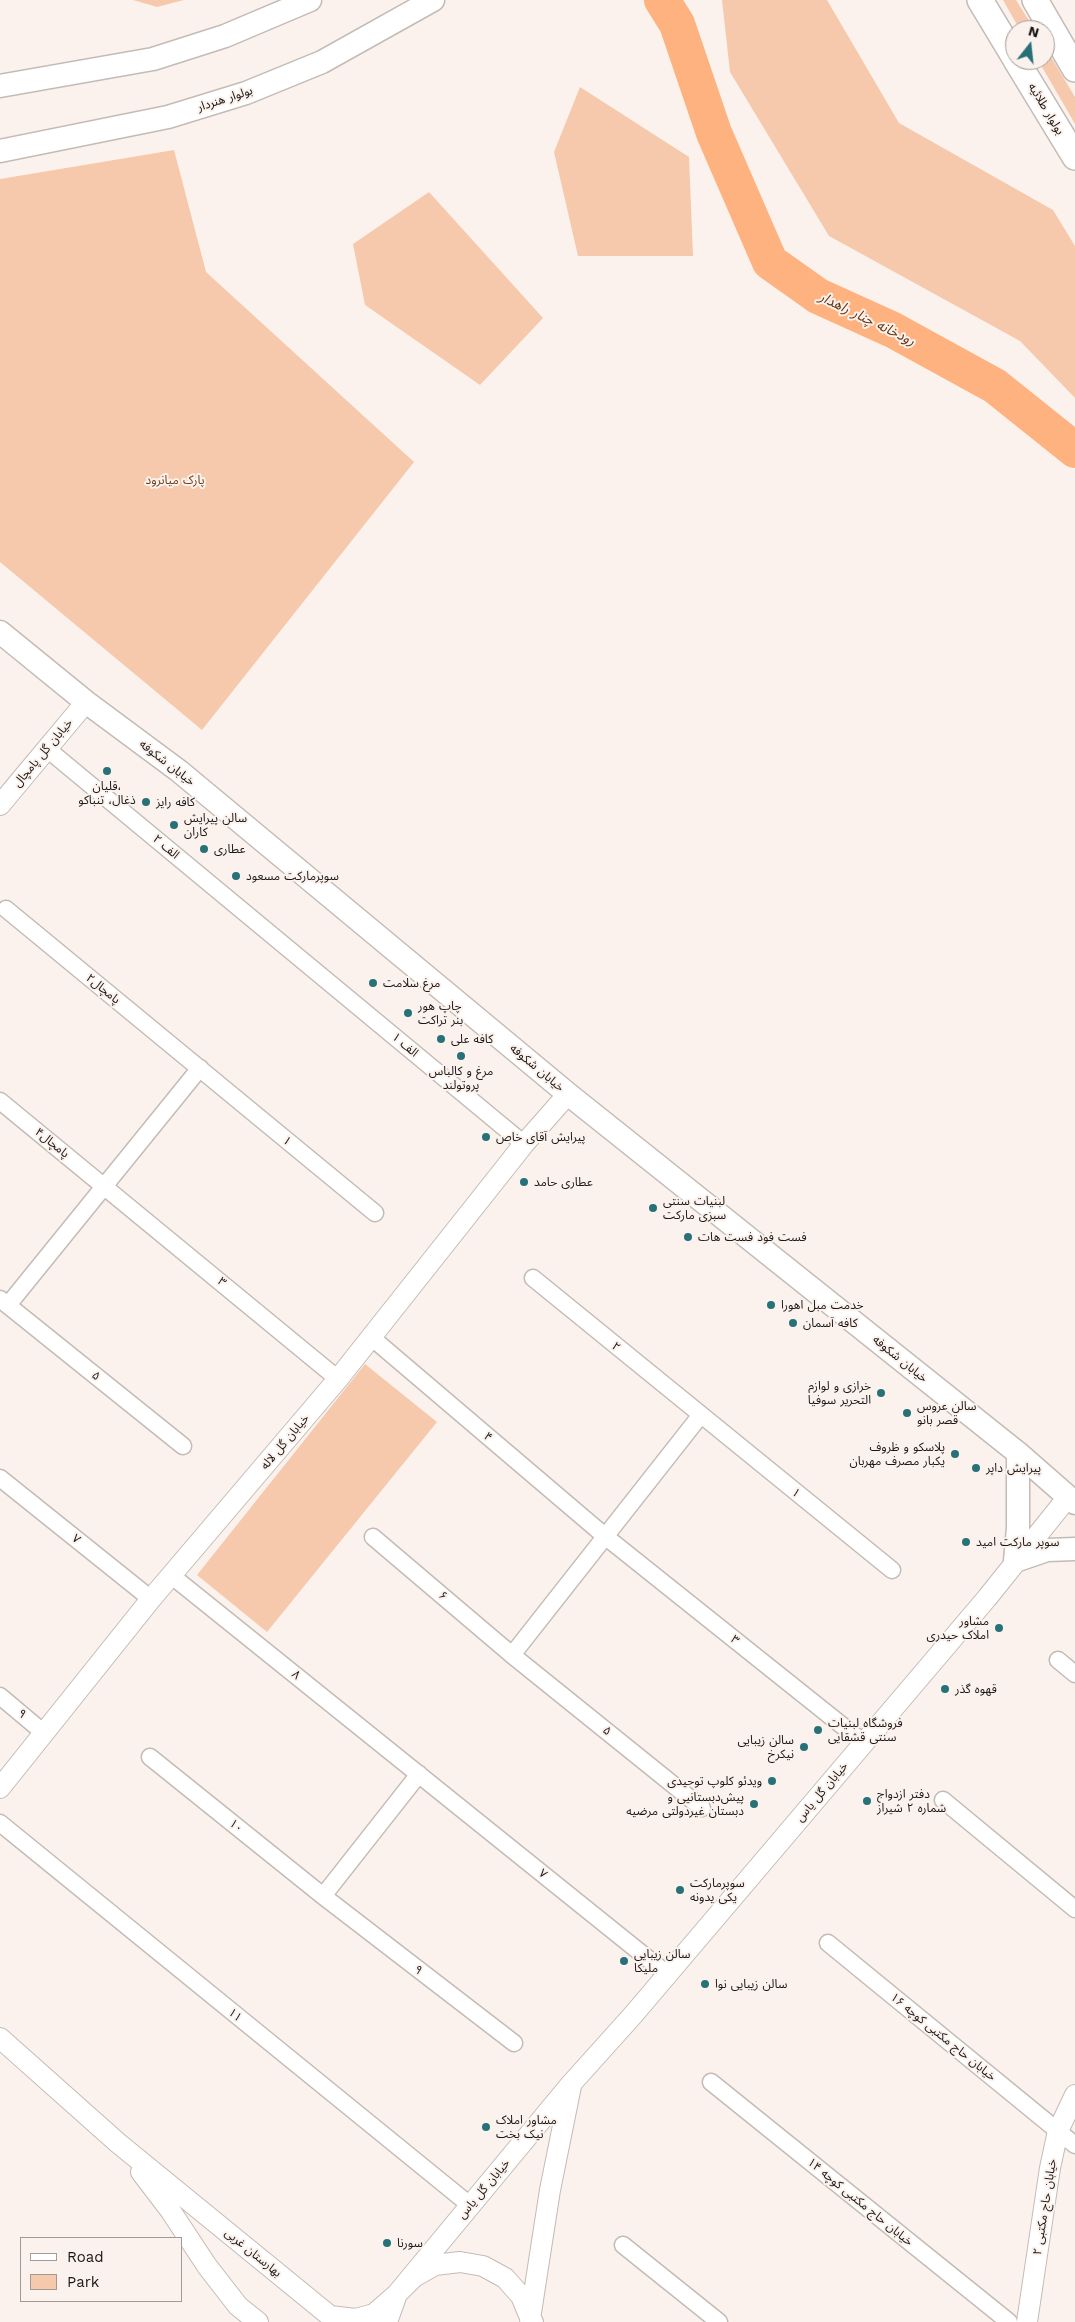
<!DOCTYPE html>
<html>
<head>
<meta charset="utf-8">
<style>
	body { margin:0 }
	#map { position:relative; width:1075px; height:2322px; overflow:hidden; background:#fbf2ed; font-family:"Work Sans",sans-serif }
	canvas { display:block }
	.legend { position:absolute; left:20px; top:2237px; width:162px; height:65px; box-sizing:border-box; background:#fbf2ed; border:1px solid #a19a97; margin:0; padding:6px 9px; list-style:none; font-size:15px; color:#191615 }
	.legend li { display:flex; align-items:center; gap:10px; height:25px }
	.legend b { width:25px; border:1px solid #a19a97 }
	.north { position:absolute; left:1005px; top:20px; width:50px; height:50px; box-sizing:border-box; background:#fbf2ed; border:1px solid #a19a97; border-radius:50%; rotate:16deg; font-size:14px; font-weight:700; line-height:20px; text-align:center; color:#191615 }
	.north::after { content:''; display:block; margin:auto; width:18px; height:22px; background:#277178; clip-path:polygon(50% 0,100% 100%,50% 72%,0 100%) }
</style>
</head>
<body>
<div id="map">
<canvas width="1075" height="2322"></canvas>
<ul class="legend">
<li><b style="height:6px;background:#fff"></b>Road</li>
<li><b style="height:14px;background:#f6c9ac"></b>Park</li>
</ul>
<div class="north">N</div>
</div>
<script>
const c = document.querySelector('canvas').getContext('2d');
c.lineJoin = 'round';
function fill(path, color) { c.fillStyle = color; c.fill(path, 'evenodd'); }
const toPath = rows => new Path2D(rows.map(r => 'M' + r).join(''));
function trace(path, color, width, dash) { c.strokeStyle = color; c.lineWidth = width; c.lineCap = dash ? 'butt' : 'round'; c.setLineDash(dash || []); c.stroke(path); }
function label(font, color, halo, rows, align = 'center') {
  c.font = font + ' "Work Sans","Noto Sans Arabic",sans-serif'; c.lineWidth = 4; c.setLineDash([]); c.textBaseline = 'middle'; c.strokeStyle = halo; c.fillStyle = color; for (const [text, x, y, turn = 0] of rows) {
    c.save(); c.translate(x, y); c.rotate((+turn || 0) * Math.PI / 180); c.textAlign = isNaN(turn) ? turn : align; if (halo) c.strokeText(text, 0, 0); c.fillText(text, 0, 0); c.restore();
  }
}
const green = toPath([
	[133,0,184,0,157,7],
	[722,0,827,0,899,123,1053,210,1075,246,1075,398,1020,341,829,236,730,72],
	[1003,0,1016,0,1035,30,1020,30],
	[1045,47,1075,97,1075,124,1038,60,1045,60],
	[580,87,689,157,693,256,578,256,554,152],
	[174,150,206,272,414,462,202,730,0,562,0,179],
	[429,192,543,318,480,385,365,305,353,244],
	[365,1364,437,1422,267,1632,197,1575]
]);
const river = toPath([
	[662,0,677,24,714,133,770,262,818,296,893,330,995,386,1075,450]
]);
const minor = toPath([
	[46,748,524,1144],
	[6,909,375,1213],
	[0,1101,338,1379],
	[533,1278,892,1570],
	[0,1299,183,1446],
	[8,1305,200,1068],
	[371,1337,606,1537,864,1743],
	[0,1478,151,1599],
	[373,1537,512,1655,702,1808],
	[172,1576,667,1974],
	[512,1655,700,1416],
	[1058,1660,1075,1674],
	[0,1696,44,1733],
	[150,1757,323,1896,514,2043],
	[943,1800,1075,1909],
	[0,1823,471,2206],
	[323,1896,419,1774],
	[828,1943,1075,2145],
	[711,2082,1009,2322],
	[623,2245,719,2322]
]);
const tertiary = toPath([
	[0,805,86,702],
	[0,1788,151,1599,338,1379,524,1144,568,1094],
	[0,2038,118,2143,330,2316,356,2319,374,2314,397,2294,571,2084,633,2015,987,1598,1068,1497],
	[141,2172,170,2210,207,2266,238,2306,258,2322],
	[387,2322,397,2294,414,2277,435,2265,460,2262,483,2266,505,2278,521,2296,531,2320],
	[533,2322,530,2319,550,2190,571,2086],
	[1027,2322,1050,2168,1058,2131,1075,2095]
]);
const secondary = toPath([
	[0,86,153,59,225,36,310,0],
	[0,151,168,117,246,93,322,62,433,0],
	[0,632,86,702,179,771,568,1094,1018,1453,1075,1503],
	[1018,1453,1018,1528,1015,1561,1047,1550,1075,1549]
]);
const primary = toPath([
	[980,0,1015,58],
	[1035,0,1075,69],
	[1016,60,1075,157]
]);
const markers = [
	[107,771,5,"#277178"],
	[146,802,5,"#277178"],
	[174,825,5,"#277178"],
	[204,849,5,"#277178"],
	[236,876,5,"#277178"],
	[373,983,5,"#277178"],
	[408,1013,5,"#277178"],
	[441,1039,5,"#277178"],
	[461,1056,5,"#277178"],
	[486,1137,5,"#277178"],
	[524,1182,5,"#277178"],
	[653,1208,5,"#277178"],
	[688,1237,5,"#277178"],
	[771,1305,5,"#277178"],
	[793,1323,5,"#277178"],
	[881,1393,5,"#277178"],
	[907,1413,5,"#277178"],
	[955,1454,5,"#277178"],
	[976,1468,5,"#277178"],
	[966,1542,5,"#277178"],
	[999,1628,5,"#277178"],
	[945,1689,5,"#277178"],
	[818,1730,5,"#277178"],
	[804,1747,5,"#277178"],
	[772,1781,5,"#277178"],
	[867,1801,5,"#277178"],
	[754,1804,5,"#277178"],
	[680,1890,5,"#277178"],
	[624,1961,5,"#277178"],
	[705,1984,5,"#277178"],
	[486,2127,5,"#277178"],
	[387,2243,5,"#277178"]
];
const streetNames = [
	["بولوار هنردار",225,99,-18],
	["بولوار طلائیه",1046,109,59],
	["خیابان گل پامچال",43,753,-50],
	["خیابان شکوفه",167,763,38],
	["۲ الف",166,847,40],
	["پامچال۲",103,989,39],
	["۱ الف",405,1045,40],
	["خیابان شکوفه",537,1068,40],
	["۱",287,1141,40],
	["پامچال۴",52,1143,39],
	["۳",222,1282,40],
	["۲",616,1347,39],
	["خیابان شکوفه",900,1359,39],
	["۵",96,1376,39],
	["۴",488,1437,40],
	["خیابان گل لاله",285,1442,-50],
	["۱",796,1493,39],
	["۷",76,1539,38],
	["۶",443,1596,40],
	["۳",735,1640,39],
	["۸",296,1675,39],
	["۹",22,1714,39],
	["۵",607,1731,39],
	["خیابان گل یاس",822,1792,-50],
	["۱۰",236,1826,39],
	["۷",543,1874,39],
	["۹",418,1970,38],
	["۱۱",235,2015,39],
	["خیابان حاج مکتبی کوچه ۱۶",943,2037,39],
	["خیابان گل یاس",484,2189,-50],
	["خیابان حاج مکتبی کوچه ۱۴",860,2202,39],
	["خیابان حاج مکتبی ۲",1045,2207,-81],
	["بهارستان غربی",253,2253,39]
];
const parkNames = [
	["پارک میانرود",175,480]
];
const poiNames = [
	["قلیان،",107,786,"center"],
	["ذغال، تنباکو",107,800,"center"],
	["کافه رایز",156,802],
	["سالن پیرایش",184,818],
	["کاران",184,832],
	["عطاری",214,849],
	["سوپرمارکت مسعود",246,876],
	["مرغ سلامت",383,983],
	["چاپ هور",418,1006],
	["بنر تراکت",418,1020],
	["کافه علی",451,1039],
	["مرغ و کالباس",461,1071,"center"],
	["پروتولند",461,1085,"center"],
	["پیرایش آقای خاص",496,1137],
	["عطاری حامد",534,1182],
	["لبنیات سنتی",663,1201],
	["سبزی مارکت",663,1215],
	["فست فود فست هات",698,1237],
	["خدمت مبل اهورا",781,1305],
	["کافه آسمان",803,1323],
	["خرازی و لوازم",871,1386,"right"],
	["التحریر سوفیا",871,1400,"right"],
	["سالن عروس",917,1406],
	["قصر بانو",917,1420],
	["پلاسکو و ظروف",945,1447,"right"],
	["یکبار مصرف مهربان",945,1461,"right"],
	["پیرایش داپر",986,1468],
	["سوپر مارکت امید",976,1542],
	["مشاور",989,1621,"right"],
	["املاک حیدری",989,1635,"right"],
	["قهوه گذر",955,1689],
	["فروشگاه لبنیات",828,1723],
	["سنتی قشقایی",828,1737],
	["سالن زیبایی",794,1740,"right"],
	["نیکرخ",794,1754,"right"],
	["ویدئو کلوپ توحیدی",762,1781,"right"],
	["دفتر ازدواج",877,1794],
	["شماره ۲ شیراز",877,1808],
	["پیش‌دبستانیی و",744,1797,"right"],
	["دبستان غیردولتی مرضیه",744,1811,"right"],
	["سوپرمارکت",690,1883],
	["یکی یدونه",690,1897],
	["سالن زیبایی",634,1954],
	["ملیکا",634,1968],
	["سالن زیبایی نوا",715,1984],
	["مشاور املاک",496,2120],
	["نیک بخت",496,2134],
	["سورنا",397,2243]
];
const waterNames = [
	["رودخانه چنار راهدار",867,319,26]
];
fill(green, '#f6c9ac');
trace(river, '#feb27f', 36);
trace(minor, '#c3bbb6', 19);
trace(tertiary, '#c3bbb6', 22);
trace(secondary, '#c3bbb6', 25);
trace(primary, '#c3bbb6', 28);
trace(minor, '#fff', 16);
trace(tertiary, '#fff', 20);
trace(secondary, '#fff', 22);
trace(primary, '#fff', 25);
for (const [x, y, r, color] of markers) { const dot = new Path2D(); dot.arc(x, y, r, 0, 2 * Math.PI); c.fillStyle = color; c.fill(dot); trace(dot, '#fbf2ed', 2); }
label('12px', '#191615', '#fbf2ed', streetNames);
label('12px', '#6e3d18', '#fbf2ed', parkNames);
label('12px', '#191615', '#fbf2ed', poiNames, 'left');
label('italic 14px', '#663610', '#fbf2ed', waterNames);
</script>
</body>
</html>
